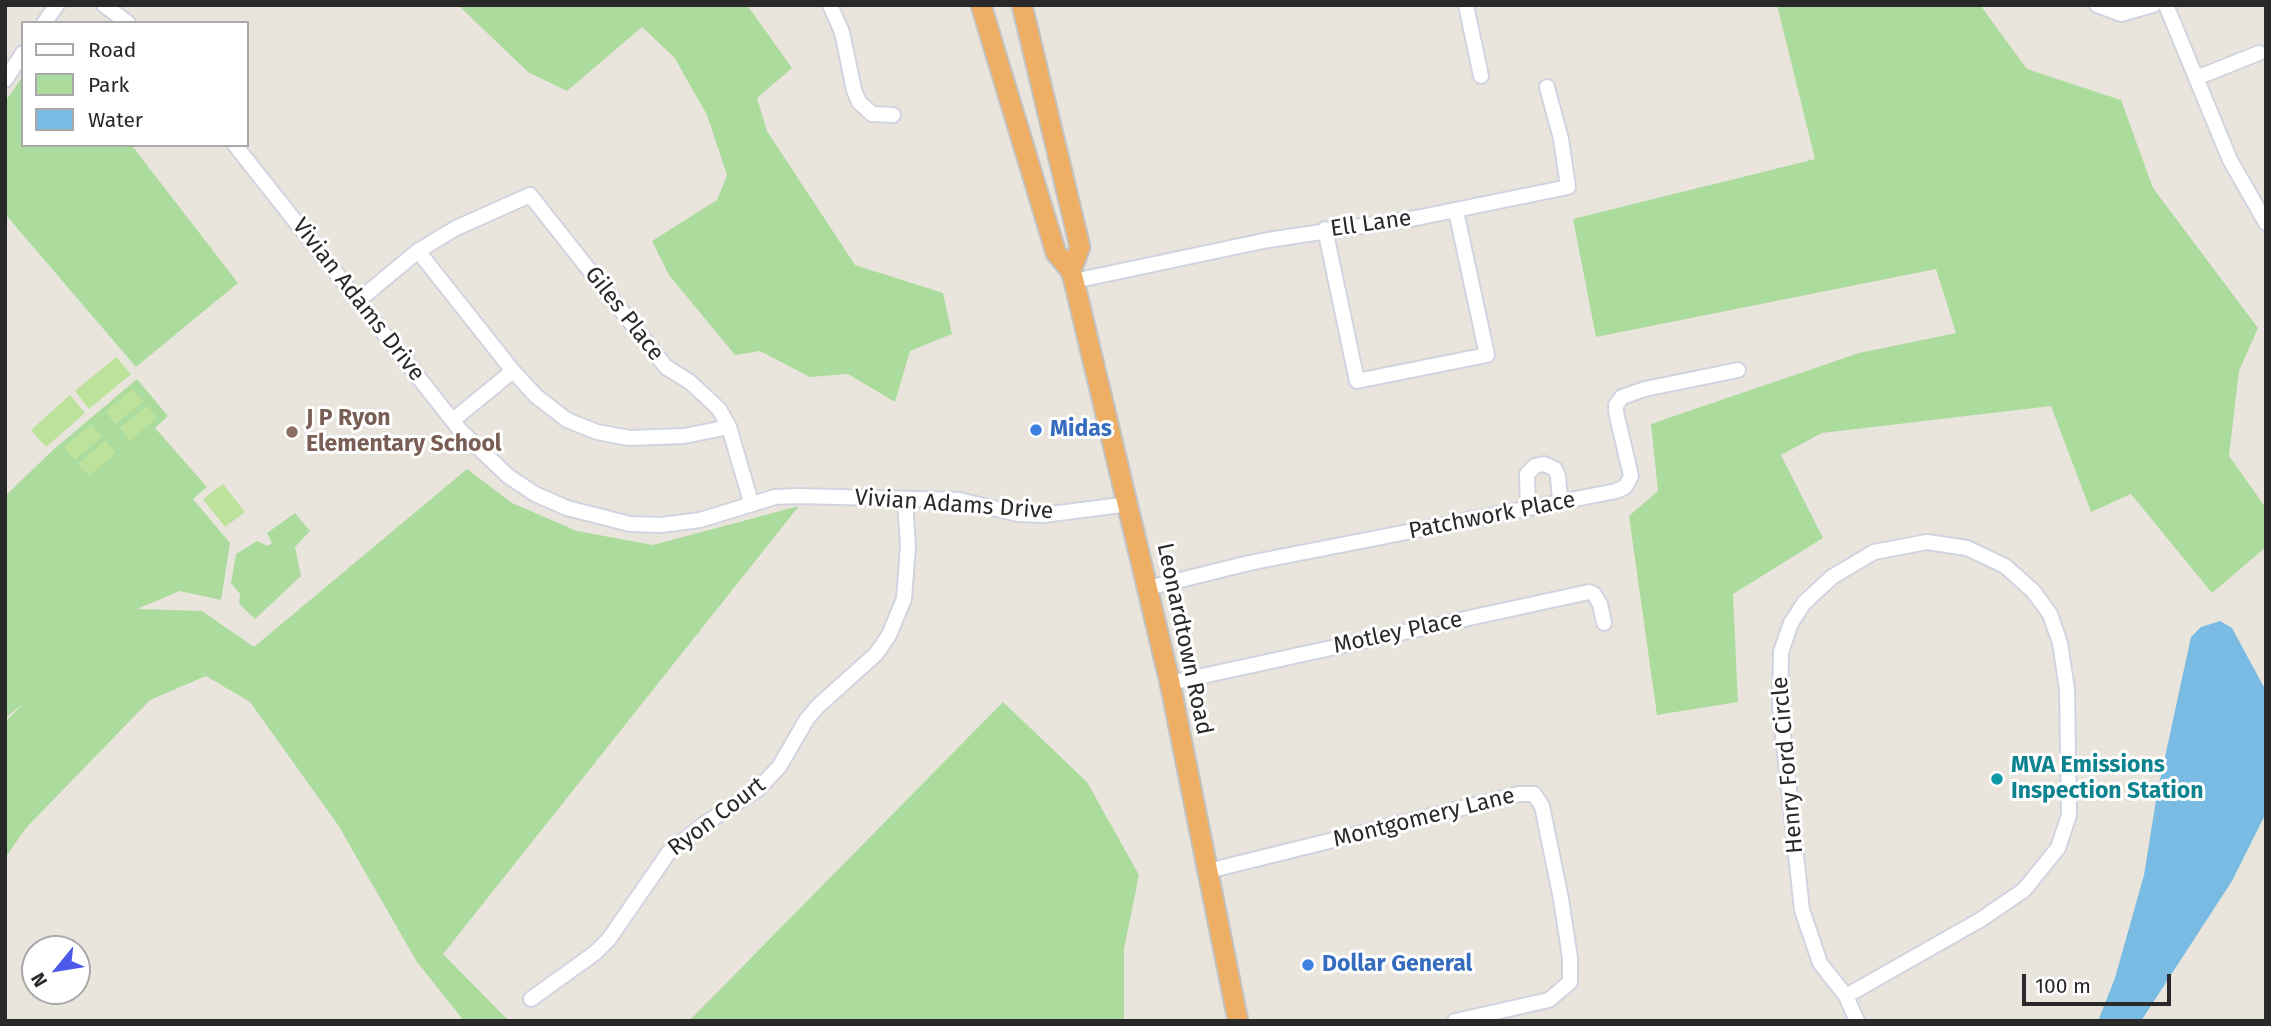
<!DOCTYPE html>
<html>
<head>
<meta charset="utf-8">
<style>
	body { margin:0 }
	#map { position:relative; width:2271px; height:1026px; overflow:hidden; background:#eae5dc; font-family:"Fira Sans",sans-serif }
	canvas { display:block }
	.frame { position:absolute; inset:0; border:7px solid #292929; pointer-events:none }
	.legend { position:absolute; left:21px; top:21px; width:228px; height:126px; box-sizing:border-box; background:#fff; border:2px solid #a9a9a9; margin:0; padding:9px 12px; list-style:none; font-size:21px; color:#292929 }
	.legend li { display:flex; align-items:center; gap:14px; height:35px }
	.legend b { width:35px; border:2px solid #a9a9a9 }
	.north { position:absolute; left:21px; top:935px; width:70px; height:70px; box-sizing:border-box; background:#fff; border:2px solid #a9a9a9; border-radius:50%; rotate:240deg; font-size:19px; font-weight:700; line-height:28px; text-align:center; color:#292929 }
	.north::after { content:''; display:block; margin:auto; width:24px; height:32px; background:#4c58e7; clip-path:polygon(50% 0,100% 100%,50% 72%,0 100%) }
	.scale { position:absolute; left:2022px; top:974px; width:149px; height:32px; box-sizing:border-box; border:4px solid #292929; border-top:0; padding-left:9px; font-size:21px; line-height:24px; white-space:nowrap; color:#292929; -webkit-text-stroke:5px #fff; paint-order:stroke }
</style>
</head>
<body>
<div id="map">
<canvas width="2271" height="1026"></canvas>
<div class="frame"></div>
<ul class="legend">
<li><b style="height:9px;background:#fff"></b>Road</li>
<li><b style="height:19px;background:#acdb9e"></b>Park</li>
<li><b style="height:19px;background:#79bbe2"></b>Water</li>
</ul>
<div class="north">N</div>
<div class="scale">100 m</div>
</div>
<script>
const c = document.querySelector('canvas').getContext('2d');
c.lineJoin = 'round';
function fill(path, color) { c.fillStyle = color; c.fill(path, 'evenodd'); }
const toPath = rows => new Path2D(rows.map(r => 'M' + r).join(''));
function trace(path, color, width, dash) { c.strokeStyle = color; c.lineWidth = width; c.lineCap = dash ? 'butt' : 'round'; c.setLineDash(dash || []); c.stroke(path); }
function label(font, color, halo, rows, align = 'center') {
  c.font = font + ' "Fira Sans",sans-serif'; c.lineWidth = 6; c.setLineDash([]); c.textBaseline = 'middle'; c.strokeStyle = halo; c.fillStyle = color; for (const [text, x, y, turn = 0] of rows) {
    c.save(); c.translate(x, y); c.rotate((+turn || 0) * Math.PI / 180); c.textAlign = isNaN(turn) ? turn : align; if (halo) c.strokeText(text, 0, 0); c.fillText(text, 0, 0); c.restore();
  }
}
const green = toPath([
	[458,5,747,5,792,68,757,98,767,131,855,265,943,293,952,334,910,351,895,402,848,374,810,377,760,351,735,355,669,275,652,241,717,200,727,175,707,115,674,57,642,27,567,91,528,72],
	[1777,5,1980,5,2027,69,2121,100,2153,188,2258,328,2239,371,2229,456,2266,508,2266,547,2212,593,2131,494,2091,512,2051,406,1822,433,1781,455,1823,538,1733,594,1738,702,1657,715,1629,516,1658,491,1651,424,1859,353,1956,333,1936,269,1596,337,1573,219,1815,159],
	[23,76,23,145,134,145,133,147,238,283,136,367,5,214,5,102],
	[137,379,168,416,155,428,207,487,193,499,230,543,221,600,180,591,137,609,202,611,254,647,467,469,512,503,577,531,653,545,799,506,443,954,509,1021,464,1021,417,962,338,825,250,702,206,676,150,700,26,828,5,858,5,722,23,704,5,718,5,496,53,450],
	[295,513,310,531,295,547,301,576,255,619,239,604,240,594,231,583,236,554,257,541,268,546,272,543,267,533],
	[1003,702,1087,782,1139,875,1124,949,1124,1021,689,1021]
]);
const pitch = toPath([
	[116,357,131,374,89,409,75,391],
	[132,389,143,401,116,424,105,412],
	[70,395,85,413,46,447,31,430],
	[147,405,157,418,130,441,120,428],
	[91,424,102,437,75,460,64,447],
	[105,441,116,453,89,476,78,464],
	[223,484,245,512,225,527,203,499]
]);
const water = toPath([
	[2220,621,2232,628,2266,691,2266,813,2232,881,2141,1021,2098,1021,2115,978,2144,875,2157,794,2191,637,2201,627]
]);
const minor = toPath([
	[104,5,128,23],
	[830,5,842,32,854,90,859,102,872,114,893,115],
	[1466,5,1481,76],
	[2097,5,2121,14,2153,5],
	[2166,5,2230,160,2266,223],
	[44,23,57,5],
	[2196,78,2259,53],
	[5,80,23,53],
	[235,145,460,430,508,476,535,494,567,508,630,524,661,525,700,520,775,497,798,496,959,500,1018,514,1043,515,1129,504],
	[1325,229,1357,381,1487,355,1456,211],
	[418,251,513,371,536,396,567,420,597,432,629,438,684,436,729,427],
	[1074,281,1268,240,1416,218,1568,187,1561,139,1547,87],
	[359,300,418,251,456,228,530,195,666,367,690,382,719,409,729,427,751,502],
	[453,420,513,371],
	[1528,508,1527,474,1535,466,1544,464,1555,469,1558,476,1560,501],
	[1927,542,1967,548,2005,566,2033,591,2050,614,2060,643,2067,689,2069,815,2058,848,2024,890,1980,920,1846,996,1820,963,1802,910,1780,708,1781,652,1791,623,1804,603,1832,577,1874,552,1927,542],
	[1148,588,1249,563,1616,491,1625,487,1631,476,1616,412,1616,405,1622,397,1645,389,1738,370],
	[1170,683,1589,592,1594,594,1600,604,1604,623],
	[1208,871,1519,794,1534,794,1542,806,1561,899,1570,958,1570,982,1549,1000,1455,1021],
	[1846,996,1857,1021],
	[531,999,595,953,609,939,669,852,703,825,757,790,779,767,807,719,818,706,876,654,889,635,904,599,908,546,905,501]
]);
const highway = toPath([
	[981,5,1056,253,1071,271,1074,281,1170,683,1238,1021],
	[1022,5,1080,247,1071,271]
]);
const markers = [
	[1036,430,7,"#3f7fe0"],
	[292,432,7,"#8d6e63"],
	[1997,779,7,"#0f9aa8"],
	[1308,965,7,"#3f7fe0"]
];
const streetNames = [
	["Ell Lane",1371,224,-8],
	["Vivian Adams Drive",358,300,52],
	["Giles Place",624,314,52],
	["Vivian Adams Drive",954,505,4],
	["Patchwork Place",1492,516,-11],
	["Motley Place",1398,633,-12],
	["Leonardtown Road",1184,639,78],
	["Henry Ford Circle",1788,765,-95],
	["Ryon Court",717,817,-37],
	["Montgomery Lane",1424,818,-14]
];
const educationNames = [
	["J P Ryon",306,419],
	["Elementary School",306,445]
];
const shopNames = [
	["Midas",1050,430],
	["Dollar General",1322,965]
];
const cultureNames = [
	["MVA Emissions",2011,766],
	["Inspection Station",2011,792]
];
fill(green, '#acdb9e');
fill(pitch, '#bce29b');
fill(water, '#79bbe2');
trace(minor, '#d2d3e0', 18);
trace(highway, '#c3c3c3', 23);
trace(minor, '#fff', 14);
trace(highway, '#eeae63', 19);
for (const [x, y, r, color] of markers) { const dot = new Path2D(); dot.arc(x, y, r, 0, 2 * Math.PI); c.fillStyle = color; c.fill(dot); trace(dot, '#fff', 2.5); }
label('23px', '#292929', '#fff', streetNames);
label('bold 23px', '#785e54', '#fff', educationNames, 'left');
label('bold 23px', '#366cbe', '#fff', shopNames, 'left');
label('bold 23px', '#0d838f', '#fff', cultureNames, 'left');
</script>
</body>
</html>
